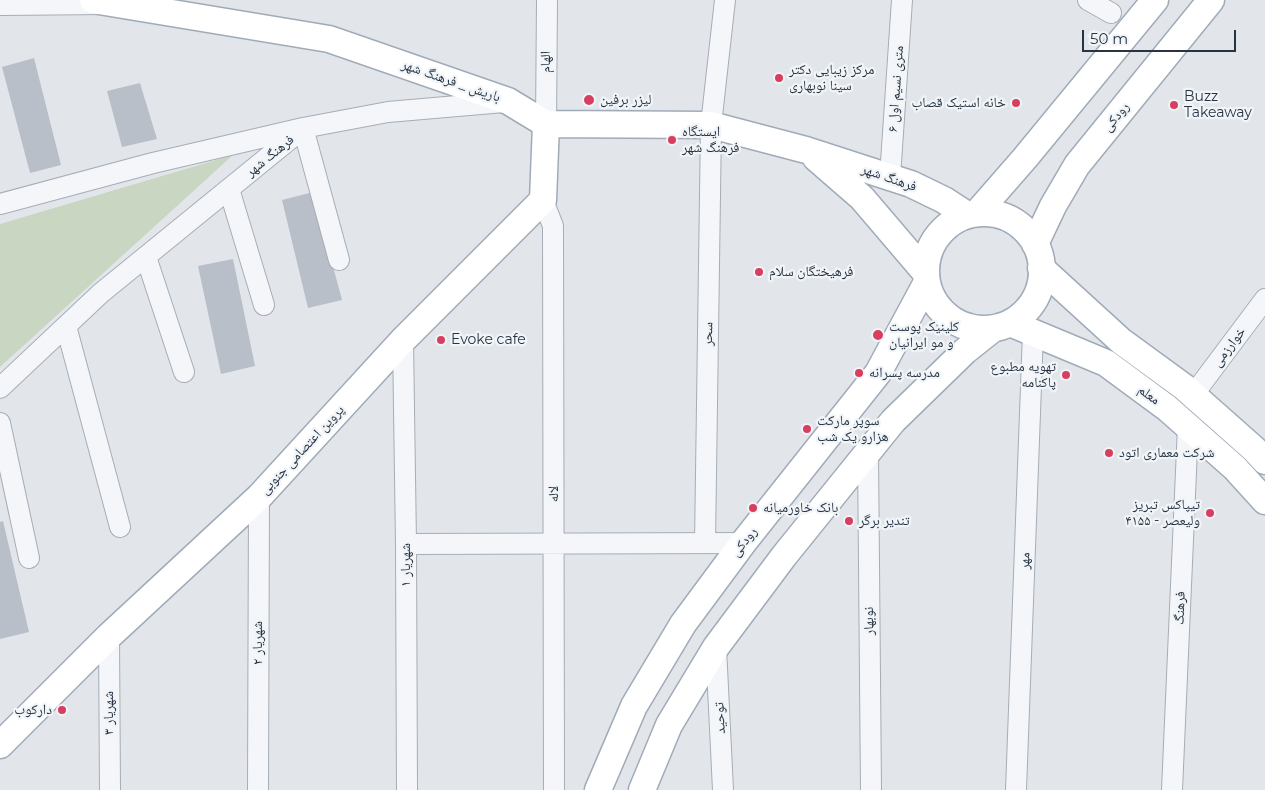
<!DOCTYPE html>
<html>
<head>
<meta charset="utf-8">
<style>
	body { margin:0 }
	#map { position:relative; width:1265px; height:790px; overflow:hidden; background:#e2e6eb; font-family:Montserrat,sans-serif }
	canvas { display:block }
	.scale { position:absolute; left:1082px; top:30px; width:154px; height:22px; box-sizing:border-box; border:2px solid #283444; border-top:0; padding-left:6px; font-size:15px; line-height:18px; white-space:nowrap; color:#283444; -webkit-text-stroke:4px #f1f5f8; paint-order:stroke }
</style>
</head>
<body>
<div id="map">
<canvas width="1265" height="790"></canvas>
<div class="scale">50 m</div>
</div>
<script>
const c = document.querySelector('canvas').getContext('2d');
c.lineJoin = 'round';
function fill(path, color) { c.fillStyle = color; c.fill(path, 'evenodd'); }
const toPath = rows => new Path2D(rows.map(r => 'M' + r).join(''));
function trace(path, color, width, dash) { c.strokeStyle = color; c.lineWidth = width; c.lineCap = dash ? 'butt' : 'round'; c.setLineDash(dash || []); c.stroke(path); }
function label(font, color, halo, rows, align = 'center') {
  c.font = font + ' Montserrat,"Noto Naskh Arabic",sans-serif'; c.lineWidth = 4.5; c.setLineDash([]); c.textBaseline = 'middle'; c.strokeStyle = halo; c.fillStyle = color; for (const [text, x, y, turn = 0] of rows) {
    c.save(); c.translate(x, y); c.rotate((+turn || 0) * Math.PI / 180); c.textAlign = isNaN(turn) ? turn : align; if (halo) c.strokeText(text, 0, 0); c.fillText(text, 0, 0); c.restore();
  }
}
const green = toPath([
	[233,155,0,367,0,224]
]);
const building = toPath([
	[34,58,61,165,30,173,2,67],
	[140,83,157,139,122,147,107,91],
	[313,192,342,300,308,308,282,200],
	[233,259,255,366,221,374,198,266],
	[3,521,29,632,0,639,0,522]
]);
const minor = toPath([
	[1088,0,1111,13],
	[0,5,108,4],
	[546,124,547,0],
	[303,128,339,260],
	[890,177,902,0],
	[229,189,264,305],
	[543,200,553,226,554,790],
	[0,204,153,163,303,128,388,112,504,102],
	[146,257,184,372],
	[66,326,120,527],
	[403,340,406,544,407,790],
	[0,388,101,293,300,131],
	[1193,395,1265,299],
	[0,423,29,558],
	[868,452,871,790],
	[705,543,711,125,725,0],
	[406,544,743,543],
	[109,636,110,790],
	[716,647,723,790],
	[258,790,259,497],
	[1016,790,1033,332],
	[1172,790,1188,426]
]);
const major = toPath([
	[93,0,329,39,508,101,546,124,711,125,806,150,911,184,944,200,967,215],
	[816,158,862,198,926,273],
	[977,213,1025,158,1155,0],
	'926 271a58 58 0 1 1 116 0a58 58 0 1 1-116 0Z',
	[1035,244,1053,206,1077,165,1211,0],
	[1041,268,1121,341,1184,387,1254,449,1265,461],
	[1010,323,1106,363,1167,408,1235,468,1265,501],
	[0,745,109,636,259,497,403,340,543,200,546,124],
	[598,790,634,706,683,624,743,543,878,373,927,282],
	[642,790,669,725,716,647,784,556,893,421,965,351,994,328]
]);
const markers = [
	[779,78,5,"#d83e5f"],
	[589,100,6,"#d83e5f"],
	[1016,103,5,"#d83e5f"],
	[1174,105,5,"#d83e5f"],
	[672,140,5,"#d83e5f"],
	[759,272,5,"#d83e5f"],
	[878,335,6,"#d83e5f"],
	[441,340,5,"#d83e5f"],
	[859,373,5,"#d83e5f"],
	[1066,375,5,"#d83e5f"],
	[807,429,5,"#d83e5f"],
	[1109,453,5,"#d83e5f"],
	[753,508,5,"#d83e5f"],
	[1210,513,5,"#d83e5f"],
	[849,521,5,"#d83e5f"],
	[62,710,5,"#d83e5f"]
];
const streetNames = [
	["الهام",546,62,-90],
	["باریش _ فرهنگ شهر",451,81,19],
	["۶ متری نسیم اول",896,89,-86],
	["رودکی",1116,117,-51],
	["فرهنگ شهر",270,156,-39],
	["فرهنگ شهر",889,178,19],
	["سحر",708,334,-89],
	["خوارزمی",1229,347,-53],
	["معلم",1149,395,36],
	["پروین اعتصامی جنوبی",302,450,-47],
	["لاله",554,494,-90],
	["رودکى",744,542,-52],
	["مهر",1025,561,-88],
	["شهریار ۱",406,565,-90],
	["فرهنگ",1180,608,-88],
	["نوبهار",869,621,-91],
	["شهریار ۲",258,643,-90],
	["شهریار ۳",109,713,-90],
	["توحید",720,718,-93]
];
const poiNames = [
	["مرکز زیبایی دکتر",789,70],
	["سینا نوبهاری",789,86],
	["Buzz",1184,97],
	["Takeaway",1184,113],
	["لیزر برفین",600,100],
	["خانه استیک قصاب",1006,103,"right"],
	["ایستگاه",682,132],
	["فرهنگ شهر",682,148],
	["فرهیختگان سلام",769,272],
	["کلینیک پوست",889,327],
	["و مو ایرانیان",889,343],
	["Evoke cafe",451,340],
	["تهویه مطبوع",1056,367,"right"],
	["پاکنامه",1056,383,"right"],
	["مدرسه پسرانه",869,373],
	["سوپر مارکت",817,421],
	["هزارو یک شب",817,437],
	["شرکت معماری اتود",1119,453],
	["تیپاکس تبریز",1200,505,"right"],
	["ولیعصر - ۴۱۵۵",1200,521,"right"],
	["بانک خاورمیانه",763,508],
	["تندیر برگر",859,521],
	["دارکوب",52,710,"right"]
];
fill(green, '#c8d6c2');
fill(building, '#b8bfc9');
trace(minor, '#a6adb6', 22);
trace(major, '#a0abb8', 29);
trace(minor, '#f5f6f9', 20);
trace(major, '#fff', 26);
for (const [x, y, r, color] of markers) { const dot = new Path2D(); dot.arc(x, y, r, 0, 2 * Math.PI); c.fillStyle = color; c.fill(dot); trace(dot, '#f1f5f8', 2); }
label('14px', '#283444', '#f1f5f8', streetNames);
label('14px', '#283444', '#f1f5f8', poiNames, 'left');
</script>
</body>
</html>
